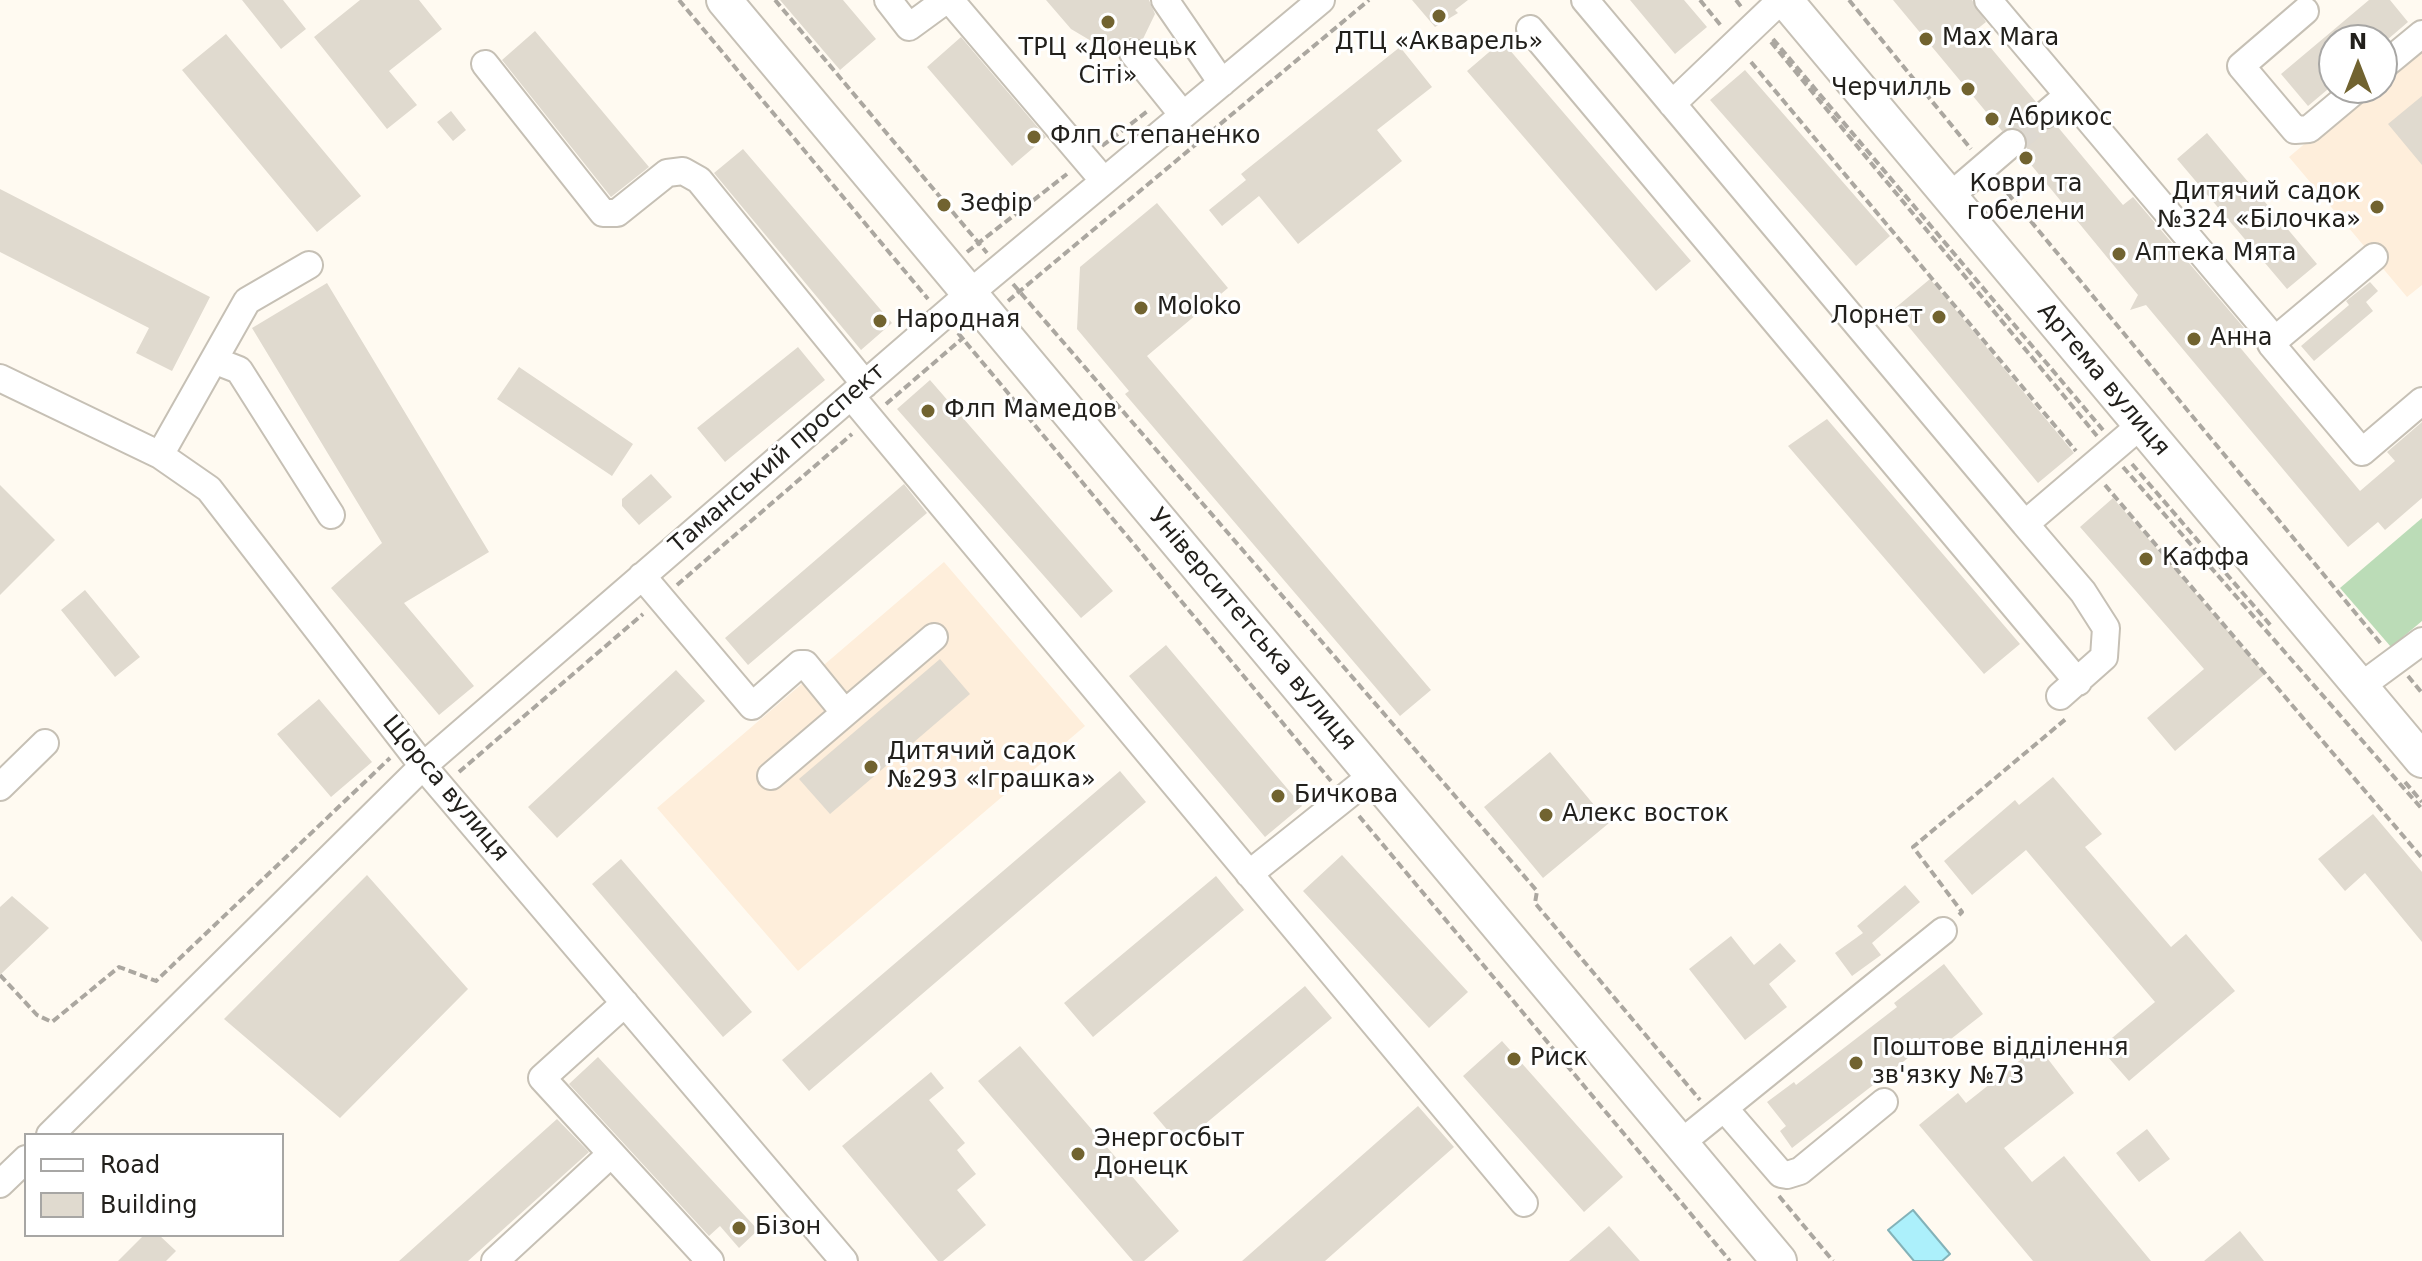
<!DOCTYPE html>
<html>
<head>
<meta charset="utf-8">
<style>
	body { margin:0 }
	#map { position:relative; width:2422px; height:1261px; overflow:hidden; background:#fffaf1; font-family:"DejaVu Sans",sans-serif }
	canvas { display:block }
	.legend { position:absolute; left:24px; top:1133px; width:260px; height:104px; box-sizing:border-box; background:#fff; border:2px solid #a7a6a4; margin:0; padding:10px 14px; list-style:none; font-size:24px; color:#22201c }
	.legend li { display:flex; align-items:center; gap:16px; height:40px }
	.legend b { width:40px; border:2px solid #a7a6a4 }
	.north { position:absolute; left:2318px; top:24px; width:80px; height:80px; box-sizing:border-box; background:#fff; border:2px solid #a7a6a4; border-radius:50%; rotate:0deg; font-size:22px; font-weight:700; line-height:32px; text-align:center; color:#22201c }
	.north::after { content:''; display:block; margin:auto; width:28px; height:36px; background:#716330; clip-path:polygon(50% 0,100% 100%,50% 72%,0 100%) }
</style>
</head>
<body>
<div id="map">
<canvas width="2422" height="1261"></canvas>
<ul class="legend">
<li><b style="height:10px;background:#fff"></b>Road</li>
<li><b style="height:22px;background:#e0dacf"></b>Building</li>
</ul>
<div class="north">N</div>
</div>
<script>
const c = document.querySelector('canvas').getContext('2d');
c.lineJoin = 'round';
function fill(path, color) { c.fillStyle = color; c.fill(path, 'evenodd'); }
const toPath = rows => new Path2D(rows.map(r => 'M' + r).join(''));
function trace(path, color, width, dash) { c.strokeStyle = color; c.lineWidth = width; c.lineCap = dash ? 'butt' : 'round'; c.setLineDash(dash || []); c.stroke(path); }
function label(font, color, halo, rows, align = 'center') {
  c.font = font + ' "DejaVu Sans",sans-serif'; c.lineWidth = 6; c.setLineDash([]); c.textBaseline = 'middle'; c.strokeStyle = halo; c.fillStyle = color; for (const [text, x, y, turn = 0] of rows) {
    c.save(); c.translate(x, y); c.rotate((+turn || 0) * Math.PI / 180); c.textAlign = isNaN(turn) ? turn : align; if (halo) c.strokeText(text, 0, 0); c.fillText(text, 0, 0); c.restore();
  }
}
const education = toPath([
	[2422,45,2422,285,2407,297,2289,157,2371,88,2382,88,2382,78],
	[944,562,1085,726,798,971,657,808]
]);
const green = toPath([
	[2422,518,2422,621,2391,647,2340,588]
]);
const water = toPath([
	[1913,1210,1950,1254,1942,1261,1914,1261,1888,1230,1913,1210]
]);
const building = toPath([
	[242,0,283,0,306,29,281,49],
	[360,0,419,0,442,29,389,71,417,105,387,129,314,37],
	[780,0,843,0,876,39,840,70],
	[1046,0,1149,0,1155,14,1142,41,1130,37,1122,41,1118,51,1103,48,1071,29],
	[1412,0,1468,0,1455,10,1458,13,1435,27],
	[1630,0,1684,0,1707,27,1675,54],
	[1893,0,1972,0,1986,22,1976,30,2036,102,2031,109,2033,124,2041,129,2057,126,2123,205,2133,197,2250,335,2238,345,2360,491,2395,461,2387,452,2422,422,2422,498,2385,530,2378,522,2348,547,2146,305,2130,310,2138,295,2023,155,2027,148,2025,133,2017,128,2002,131],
	[2369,0,2390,0,2408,22,2387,40,2334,40,2334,84,2308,106,2281,74],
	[535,31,649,167,611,197,502,60],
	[226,34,361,196,317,232,182,70],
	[961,37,1046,137,1012,166,927,67],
	[1502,41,1691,261,1656,291,1467,71],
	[1400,47,1432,87,1377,130,1402,161,1298,244,1259,196,1222,226,1209,210,1246,180,1241,174],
	[1745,70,1890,236,1856,266,1710,100],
	[2422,96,2422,165,2388,124],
	[451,111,466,130,453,141,437,122],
	[2207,133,2317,264,2287,289,2177,159],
	[743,149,892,323,861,350,714,173],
	[0,189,210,297,172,371,136,353,149,328,0,252],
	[1157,203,1228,288,1147,356,1431,690,1400,716,1125,394,1129,391,1077,329,1080,267],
	[1930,279,2074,453,2038,483,1894,309],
	[2370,282,2378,291,2366,302,2373,311,2314,361,2301,346,2349,305,2346,301],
	[327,283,489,552,404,603,474,686,439,715,331,588,382,543,252,328],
	[798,347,825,380,725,462,697,428],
	[519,367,633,444,612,476,497,399],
	[930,380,1113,591,1081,618,897,409],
	[1827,419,2020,644,1984,674,1788,446],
	[651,474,672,497,639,525,622,506,622,499],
	[904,484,927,513,748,665,725,638],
	[0,485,55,540,0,595],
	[2113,498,2265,674,2175,751,2147,718,2204,669,2080,527],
	[85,590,140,657,115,677,61,610],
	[1166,645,1302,806,1265,837,1129,676],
	[940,659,970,694,830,814,799,779],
	[676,670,705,701,557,838,528,807],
	[319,699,372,762,331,797,277,734],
	[1550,752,1609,823,1543,878,1484,807],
	[1120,771,1146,802,809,1091,782,1060],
	[2053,777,2102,834,2085,847,2171,947,2186,934,2235,991,2129,1081,2100,1048,2155,1002,2026,850,1972,895,1944,861,2015,800,2019,805],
	[2373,814,2422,872,2422,942,2365,873,2345,891,2318,859],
	[1342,855,1468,992,1429,1028,1303,891],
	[621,859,752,1012,723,1037,592,884],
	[367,875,468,989,340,1118,224,1019],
	[1216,876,1244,910,1093,1037,1064,1003],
	[1905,885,1920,902,1872,943,1881,955,1852,976,1835,953,1863,933,1857,926],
	[12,896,49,928,0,975,0,907],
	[1731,936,1754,965,1780,943,1796,961,1769,984,1787,1007,1745,1040,1689,969],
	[1944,964,1983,1014,1933,1053,1926,1044,1792,1148,1780,1131,1786,1126,1767,1102,1794,1082,1796,1085,1897,1007,1894,1003],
	[1305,986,1332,1018,1180,1145,1153,1113],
	[1502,1041,1623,1177,1584,1212,1463,1076],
	[1020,1046,1179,1231,1144,1261,1133,1261,978,1081],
	[2038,1046,2074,1093,2004,1148,2032,1182,2064,1156,2151,1261,2033,1261,1919,1125,1958,1093,1966,1103],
	[598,1057,758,1230,739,1248,720,1226,709,1236,569,1084],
	[931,1072,944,1088,929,1100,965,1143,957,1150,976,1174,957,1190,986,1225,943,1261,938,1261,842,1146],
	[1418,1106,1454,1147,1325,1261,1242,1261],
	[557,1119,589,1152,468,1261,399,1261],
	[2147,1129,2170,1159,2139,1182,2116,1153],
	[1609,1226,1640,1261,1569,1261],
	[2240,1231,2264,1261,2204,1261],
	[144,1235,159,1235,176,1251,166,1261,118,1261]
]);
const minorTunnel = toPath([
	[2012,143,2046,114]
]);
const path = toPath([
	[679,0,928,299],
	[775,0,987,253],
	[1700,0,1722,27],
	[1736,0,1742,8],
	[1849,0,1971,149],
	[1773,39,2103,430],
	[1771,42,2097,436],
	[1751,62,2076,451],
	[1102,146,1149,110],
	[2000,184,2382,645],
	[967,252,1067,174],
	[1013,284,1537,891,1535,903,1700,1100],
	[1008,301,1369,0],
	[958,333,1331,781],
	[886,404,964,337],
	[2132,464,2272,627],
	[2123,467,2422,809],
	[2105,485,2422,858],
	[677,585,852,434],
	[2408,676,2422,693],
	[459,772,643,614],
	[2405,782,2422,802],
	[1359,816,1730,1261],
	[1959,915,1962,912,1913,847,2067,718],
	[0,975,37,1015,52,1022,119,967,156,981,390,758],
	[1779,1196,1833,1261]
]);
const minor = toPath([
	[888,0,909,27,946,0],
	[950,0,1104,181],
	[1165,0,1222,83],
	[1585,0,2025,524,2141,425],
	[1988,0,2275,340,2374,257],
	[2305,11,2241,66,2295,130,2309,129,2358,88],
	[1530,29,2078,682],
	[1133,53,1183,115],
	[485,64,603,213,617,213,667,173,683,171,699,180,865,384],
	[2382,67,2422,34],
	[1672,104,1781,0],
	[2046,114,2067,96],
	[1949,197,2012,143],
	[2275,340,2271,344,2362,452,2422,401],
	[216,361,239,370,331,515],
	[0,378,160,455,209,489,423,766,844,1261],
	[851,396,1524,1203],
	[160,455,247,301,309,265],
	[2025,524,2083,592,2106,628,2104,657,2060,696],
	[642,576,752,706,800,664,805,664,845,713],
	[2361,686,2422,641],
	[771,776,934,637],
	[0,787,45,743],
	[1249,874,1373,775],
	[625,1003,542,1078,710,1261],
	[1724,1108,1781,1174,1787,1175,1800,1171,1884,1102],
	[50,1135,423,766,970,293,1321,0],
	[1682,1142,1943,931],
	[0,1184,26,1159],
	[495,1261,611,1154]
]);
const major = toPath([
	[724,0,1779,1261],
	[1785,0,2422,760]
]);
const markers = [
	[1439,16,8,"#716330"],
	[1108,22,8,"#716330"],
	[1926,39,8,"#716330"],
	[1968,89,8,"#716330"],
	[1992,119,8,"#716330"],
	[1034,137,8,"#716330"],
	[2026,158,8,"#716330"],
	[944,205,8,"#716330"],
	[2377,207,8,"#716330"],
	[2119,254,8,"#716330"],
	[1141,308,8,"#716330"],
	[1939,317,8,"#716330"],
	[880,321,8,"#716330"],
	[2194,339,8,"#716330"],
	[928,411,8,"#716330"],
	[2146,559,8,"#716330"],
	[871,767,8,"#716330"],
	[1278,796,8,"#716330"],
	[1546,815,8,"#716330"],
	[1514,1059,8,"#716330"],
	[1856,1063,8,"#716330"],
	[1078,1154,8,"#716330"],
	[739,1228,8,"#716330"]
];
const poiNames = [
	["Max Mara",1942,39],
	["ДТЦ «Акварель»",1439,43,"center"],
	["ТРЦ «Донецьк",1108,49,"center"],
	["Сіті»",1108,77,"center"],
	["Черчилль",1952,89,"right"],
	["Абрикос",2008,119],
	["Флп Степаненко",1050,137],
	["Коври та",2026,185,"center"],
	["гобелени",2026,213,"center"],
	["Дитячий садок",2361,193,"right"],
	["№324 «Білочка»",2361,221,"right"],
	["Зефір",960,205],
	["Аптека Мята",2135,254],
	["Moloko",1157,308],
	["Лорнет",1923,317,"right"],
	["Народная",896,321],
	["Анна",2210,339],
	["Флп Мамедов",944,411],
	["Каффа",2162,559],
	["Дитячий садок",887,753],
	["№293 «Іграшка»",887,781],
	["Бичкова",1294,796],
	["Алекс восток",1562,815],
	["Поштове відділення",1872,1049],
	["зв'язку №73",1872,1077],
	["Риск",1530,1059],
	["Энергосбыт",1094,1140],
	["Донецк",1094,1168],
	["Бізон",755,1228]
];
const streetNames = [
	["Артема вулиця",2103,380,50],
	["Таманський проспект",778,459,-41],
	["Університетська вулиця",1252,630,50],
	["Щорса вулиця",445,789,50]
];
fill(education, '#feeedb');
fill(green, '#bbdcb7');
fill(water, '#acf0fb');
trace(water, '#83b2b8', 2);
fill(building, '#e0dacf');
trace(minorTunnel, '#ded9d1', 26, [26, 13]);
trace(minor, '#c6c0b5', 30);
trace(major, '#c6c0b5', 38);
trace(path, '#aba7a0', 4, [8, 4]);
trace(minor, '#fff', 26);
trace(major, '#fff', 34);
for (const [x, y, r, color] of markers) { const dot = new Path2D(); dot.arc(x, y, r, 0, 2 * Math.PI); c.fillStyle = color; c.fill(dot); trace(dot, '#fff', 3); }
label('24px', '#22201c', '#fff', poiNames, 'left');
label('24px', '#22201c', '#fff', streetNames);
</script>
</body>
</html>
